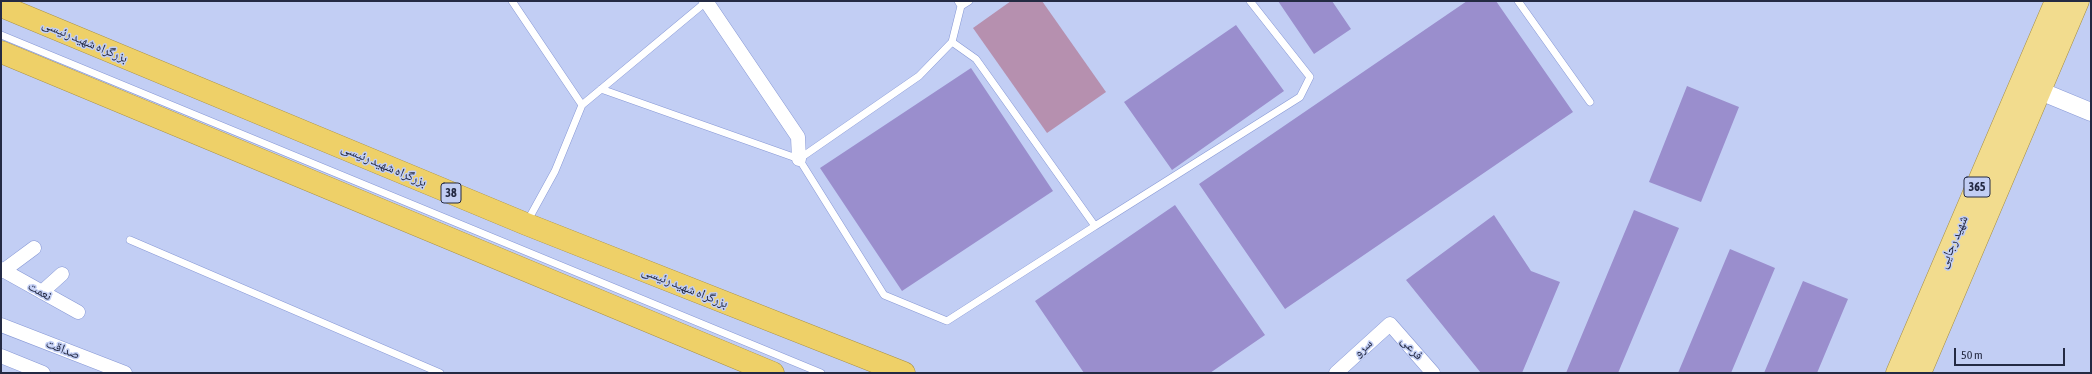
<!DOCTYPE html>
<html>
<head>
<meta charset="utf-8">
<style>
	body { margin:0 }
	#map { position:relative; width:2092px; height:374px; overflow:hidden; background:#c2cef4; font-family:"Asap Condensed",sans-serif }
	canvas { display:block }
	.frame { position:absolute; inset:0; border:2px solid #242a43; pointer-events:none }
	.scale { position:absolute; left:1954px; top:348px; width:111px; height:18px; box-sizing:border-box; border:2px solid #242a43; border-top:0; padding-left:5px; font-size:12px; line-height:14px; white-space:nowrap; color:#242a43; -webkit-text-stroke:3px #c2cef4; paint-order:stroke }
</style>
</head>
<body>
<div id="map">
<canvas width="2092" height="374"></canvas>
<div class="frame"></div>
<div class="scale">50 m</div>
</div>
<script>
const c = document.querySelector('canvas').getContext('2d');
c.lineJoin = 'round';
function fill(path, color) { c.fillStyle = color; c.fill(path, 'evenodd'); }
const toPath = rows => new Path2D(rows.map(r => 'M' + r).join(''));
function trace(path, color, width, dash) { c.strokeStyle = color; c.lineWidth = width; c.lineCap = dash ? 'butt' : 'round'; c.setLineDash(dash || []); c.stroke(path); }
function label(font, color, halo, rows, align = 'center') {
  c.font = font + ' "Asap Condensed","Noto Naskh Arabic",sans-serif'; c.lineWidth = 3; c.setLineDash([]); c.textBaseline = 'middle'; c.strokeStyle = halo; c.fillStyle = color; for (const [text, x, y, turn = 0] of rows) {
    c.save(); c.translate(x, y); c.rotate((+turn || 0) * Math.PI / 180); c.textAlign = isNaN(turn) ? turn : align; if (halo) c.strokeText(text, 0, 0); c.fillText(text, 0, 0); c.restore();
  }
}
const green = toPath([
	[1011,1,1042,1,1106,92,1047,133,973,28]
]);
const building = toPath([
	[1278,1,1332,1,1351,29,1314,54],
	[1467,1,1496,1,1573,112,1285,309,1199,184],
	[1236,25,1284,91,1172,170,1124,102],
	[971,68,1053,191,902,291,820,168],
	[1687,86,1739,107,1701,202,1649,182],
	[1175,205,1265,335,1210,373,1084,373,1035,301],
	[1634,210,1679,228,1618,373,1566,373],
	[1494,215,1531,271,1560,282,1522,373,1481,373,1406,280],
	[1730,249,1775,268,1731,373,1678,373],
	[1803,281,1848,299,1817,373,1764,373]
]);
const service = toPath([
	[512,1,582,105,555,171,527,222],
	[1518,1,1590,102],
	[961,6,969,1],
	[1,35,821,373],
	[601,89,799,159,884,295,947,321,1095,226,976,59,952,42],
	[582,105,707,1],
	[799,159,919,76,952,42,961,6,958,1],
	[1095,226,1300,97,1310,77,1250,1],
	[130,240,440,373]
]);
const minor = toPath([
	[706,1,798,137,799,159],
	[1,269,78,312],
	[3,271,34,248],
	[42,292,62,274],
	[1,325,125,373],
	[1,356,43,373],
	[1336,373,1390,324,1433,373]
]);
const tertiary = toPath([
	[2040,91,2091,112]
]);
const primary = toPath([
	[1897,373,2056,1],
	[1920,373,2078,1]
]);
const trunk = toPath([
	[1,6,526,224,904,373],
	[1,52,773,373]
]);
const shields = [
	[1977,187,26],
	[451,193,20]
];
const shieldNames = [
	["365",1977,187],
	["38",451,193]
];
const streetNames = [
	["بزرگراه شهید رئیسی",85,41,23],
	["بزرگراه شهید رئیسی",384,165,23],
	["شهید رجایی",1953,242,-67],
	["بزرگراه شهید رئیسی",685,287,22],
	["نعمت",40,291,29],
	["سرو",1363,348,-42],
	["فرعی",1412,348,49],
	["صداقت",63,349,21]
];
fill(green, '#b690af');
fill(building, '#9a8ecd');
trace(service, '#8798d5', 8);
trace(minor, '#8798d5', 15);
trace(tertiary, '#8798d5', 19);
trace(primary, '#a58e43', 23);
trace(trunk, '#a58e43', 23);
trace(service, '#fff', 7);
trace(minor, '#fff', 14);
trace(tertiary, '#fff', 18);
trace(primary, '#f2dc8e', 22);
trace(trunk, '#eed068', 22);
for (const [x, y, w] of shields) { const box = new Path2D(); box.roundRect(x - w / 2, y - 10, w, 20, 3); c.fillStyle = '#c2cef4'; c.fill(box); trace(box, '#242a43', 1); }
label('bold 12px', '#242a43', null, shieldNames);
label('13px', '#242a43', '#c2cef4', streetNames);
</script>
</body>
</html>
